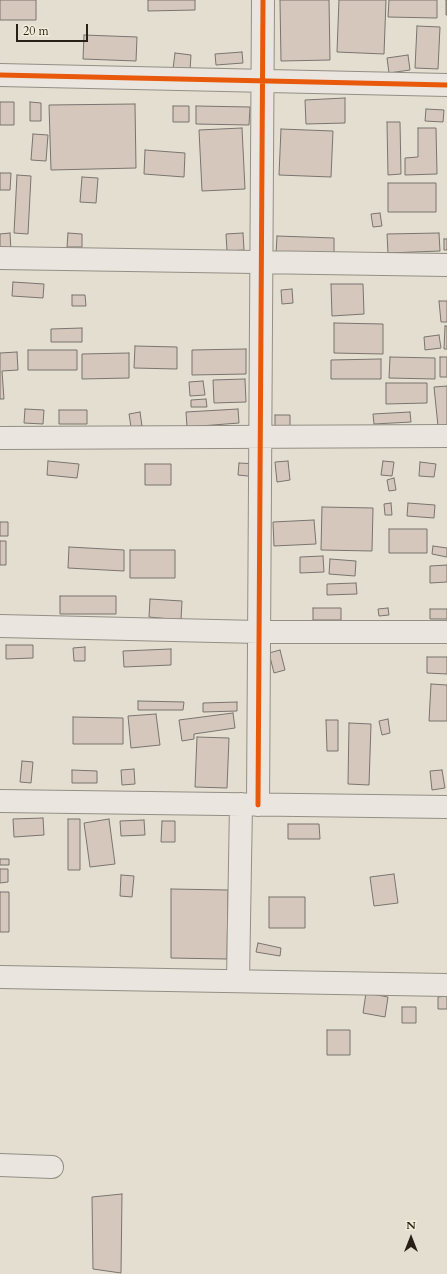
<!DOCTYPE html>
<html>
<head>
<meta charset="utf-8">
<style>
	body { margin:0 }
	#map { position:relative; width:447px; height:1274px; overflow:hidden; background:#e3decf; font-family:Cardo,serif }
	canvas { display:block }
	.north { position:absolute; left:391px; top:1218px; width:40px; height:40px; -webkit-text-stroke:3px #f2ecdb; paint-order:stroke; rotate:0deg; font-size:11px; font-weight:700; line-height:16px; text-align:center; color:#282016 }
	.north::after { content:''; display:block; margin:auto; width:14px; height:18px; background:#282016; clip-path:polygon(50% 0,100% 100%,50% 72%,0 100%) }
	.scale { position:absolute; left:16px; top:24px; width:72px; height:18px; box-sizing:border-box; border:2px solid #282016; border-top:0; padding-left:5px; font-size:12px; line-height:14px; white-space:nowrap; color:#282016; -webkit-text-stroke:3px #f2ecdb; paint-order:stroke }
</style>
</head>
<body>
<div id="map">
<canvas width="447" height="1274"></canvas>
<div class="north">N</div>
<div class="scale">20 m</div>
</div>
<script>
const c = document.querySelector('canvas').getContext('2d');
c.lineJoin = 'round';
function fill(path, color) { c.fillStyle = color; c.fill(path, 'evenodd'); }
const toPath = rows => new Path2D(rows.map(r => 'M' + r).join(''));
function trace(path, color, width, dash) { c.strokeStyle = color; c.lineWidth = width; c.lineCap = dash ? 'butt' : 'round'; c.setLineDash(dash || []); c.stroke(path); }
const building = toPath([
	[0,0,36,0,36,20,0,20,0,0],
	[148,0,195,0,195,10,148,11,148,0],
	[280,0,329,0,330,60,281,61,280,0],
	[339,0,386,0,384,54,337,52,339,0],
	[389,0,437,0,437,18,388,17,389,0],
	[446,0,447,0,447,15,446,15,446,0],
	[417,26,440,27,438,69,415,68,417,26],
	[84,35,137,37,136,61,83,59,84,35],
	[242,52,243,63,216,65,215,54,242,52],
	[175,53,191,55,190,70,173,69,175,53],
	[408,55,410,70,389,73,387,58,408,55],
	[345,98,345,123,306,124,305,100,345,98],
	[0,102,14,102,14,125,0,125,0,102],
	[30,102,41,103,41,121,30,121,30,102],
	[135,104,136,168,51,170,49,105,135,104],
	[173,106,189,106,189,122,173,122,173,106],
	[196,106,250,107,249,125,196,124,196,106],
	[426,109,444,110,443,122,425,121,426,109],
	[387,122,400,122,401,174,388,175,387,122],
	[242,128,245,189,202,191,199,130,242,128],
	[418,128,436,128,437,174,405,175,405,158,418,157,418,128],
	[281,129,333,131,331,177,279,175,281,129],
	[33,134,48,135,46,161,31,160,33,134],
	[145,150,185,153,184,177,144,174,145,150],
	[0,173,11,173,10,190,0,190,0,173],
	[17,175,31,176,28,234,14,233,17,175],
	[82,177,98,178,96,203,80,202,82,177],
	[388,183,436,183,436,212,388,212,388,183],
	[380,213,382,226,373,227,371,214,380,213],
	[10,233,11,251,0,251,0,234,10,233],
	[68,233,82,234,82,247,67,247,68,233],
	[243,233,244,250,227,251,226,234,243,233],
	[439,233,440,251,388,253,387,234,439,233],
	[277,236,334,238,334,255,276,254,277,236],
	[444,239,447,239,447,250,444,250,444,239],
	[13,282,44,284,43,298,12,296,13,282],
	[331,284,363,284,364,314,332,316,331,284],
	[292,289,293,303,282,304,281,290,292,289],
	[72,295,85,295,86,306,72,306,72,295],
	[439,301,447,301,447,322,441,322,439,301],
	[334,323,383,324,383,354,334,353,334,323],
	[445,326,447,326,447,349,444,349,445,326],
	[82,328,82,342,51,342,51,329,82,328],
	[439,335,441,348,425,350,424,337,439,335],
	[135,346,177,347,177,369,134,368,135,346],
	[246,349,246,374,192,375,192,350,246,349],
	[28,350,77,350,77,370,28,370,28,350],
	[17,352,18,370,2,371,4,399,0,399,0,353,17,352],
	[129,353,129,378,82,379,82,354,129,353],
	[390,357,435,358,435,379,389,378,390,357],
	[440,357,447,357,447,377,440,377,440,357],
	[381,359,381,379,331,379,331,360,381,359],
	[245,379,246,402,214,403,213,380,245,379],
	[203,381,205,395,190,396,189,382,203,381],
	[386,383,427,383,427,403,386,404,386,383],
	[447,386,447,425,438,426,434,387,447,386],
	[206,399,207,407,191,407,191,400,206,399],
	[25,409,44,410,43,424,24,423,25,409],
	[238,409,239,423,187,427,186,412,238,409],
	[59,410,87,410,87,424,59,424,59,410],
	[140,412,142,426,131,427,129,414,140,412],
	[410,412,411,422,374,424,373,414,410,412],
	[275,415,290,415,290,426,275,426,275,415],
	[48,461,79,464,77,478,47,475,48,461],
	[288,461,290,480,277,482,275,462,288,461],
	[383,461,394,462,392,476,381,475,383,461],
	[420,462,436,464,434,477,419,476,420,462],
	[239,463,258,464,257,477,238,475,239,463],
	[145,464,171,464,171,485,145,485,145,464],
	[394,478,396,490,389,491,387,480,394,478],
	[391,503,392,515,385,515,384,504,391,503],
	[408,503,435,505,434,518,407,516,408,503],
	[322,507,373,508,372,551,321,550,322,507],
	[314,520,316,544,274,546,273,522,314,520],
	[0,522,8,522,8,536,0,536,0,522],
	[389,529,427,529,427,553,389,553,389,529],
	[0,541,6,541,6,565,0,565,0,541],
	[433,546,447,548,447,557,432,554,433,546],
	[69,547,124,550,124,571,68,568,69,547],
	[130,550,175,550,175,578,130,578,130,550],
	[323,556,324,572,300,573,300,557,323,556],
	[330,559,356,561,355,576,329,574,330,559],
	[447,565,447,582,430,583,430,566,447,565],
	[356,583,357,594,327,595,327,584,356,583],
	[60,596,116,596,116,614,60,614,60,596],
	[150,599,182,601,181,620,149,617,150,599],
	[313,608,341,608,341,620,313,620,313,608],
	[388,608,389,615,379,616,378,609,388,608],
	[430,609,447,609,447,619,430,619,430,609],
	[6,645,33,645,33,658,6,659,6,645],
	[85,647,85,661,74,661,73,648,85,647],
	[171,649,171,665,124,667,123,651,171,649],
	[280,650,285,670,274,673,269,653,280,650],
	[427,657,447,657,447,674,427,673,427,657],
	[431,684,447,685,447,721,429,721,431,684],
	[138,701,184,702,183,710,138,710,138,701],
	[237,702,237,711,203,712,203,703,237,702],
	[233,713,235,728,194,734,194,739,182,741,179,720,233,713],
	[156,714,160,745,131,748,128,716,156,714],
	[73,717,123,718,123,744,73,744,73,717],
	[388,719,390,733,382,735,379,721,388,719],
	[326,720,338,720,338,751,327,751,326,720],
	[349,723,371,724,369,785,348,784,349,723],
	[197,737,229,738,227,788,195,787,197,737],
	[22,761,33,762,31,783,20,782,22,761],
	[134,769,135,784,122,785,121,770,134,769],
	[72,770,97,771,97,783,72,783,72,770],
	[442,770,445,788,432,790,430,771,442,770],
	[43,818,44,835,14,837,13,819,43,818],
	[68,819,80,819,80,870,68,870,68,819],
	[109,819,115,864,90,867,84,823,109,819],
	[144,820,145,835,121,836,120,821,144,820],
	[162,821,175,821,175,842,161,842,162,821],
	[288,824,319,824,320,839,288,839,288,824],
	[0,859,9,859,9,865,0,865,0,859],
	[0,869,8,869,8,882,0,883,0,869],
	[394,874,398,903,374,906,370,877,394,874],
	[121,875,134,876,132,897,120,896,121,875],
	[171,889,228,890,227,959,171,958,171,889],
	[0,892,9,892,9,932,0,932,0,892],
	[269,897,305,897,305,928,269,928,269,897],
	[258,943,281,948,280,956,256,952,258,943],
	[366,993,388,997,385,1017,363,1013,366,993],
	[447,996,447,1009,438,1009,438,997,447,996],
	[402,1007,416,1007,416,1023,402,1023,402,1007],
	[327,1030,350,1030,350,1055,327,1055,327,1030],
	[122,1194,121,1273,93,1269,92,1197,122,1194]
]);
const minor = toPath([
	[0,75,447,85],
	[0,258,447,265],
	[0,438,447,436],
	[0,626,259,632,447,632],
	[0,801,447,807],
	[258,805,263,0],
	[0,977,447,985],
	[238,981,241,804],
	[0,1165,52,1167]
]);
const cycleway = toPath([
	[0,75,447,85],
	[258,805,263,0]
]);
fill(building, '#d6c7bd');
trace(building, '#79756d', 1);
trace(minor, '#938f85', 24);
trace(minor, '#eae6df', 22);
trace(cycleway, '#e8590c', 5);
</script>
</body>
</html>
